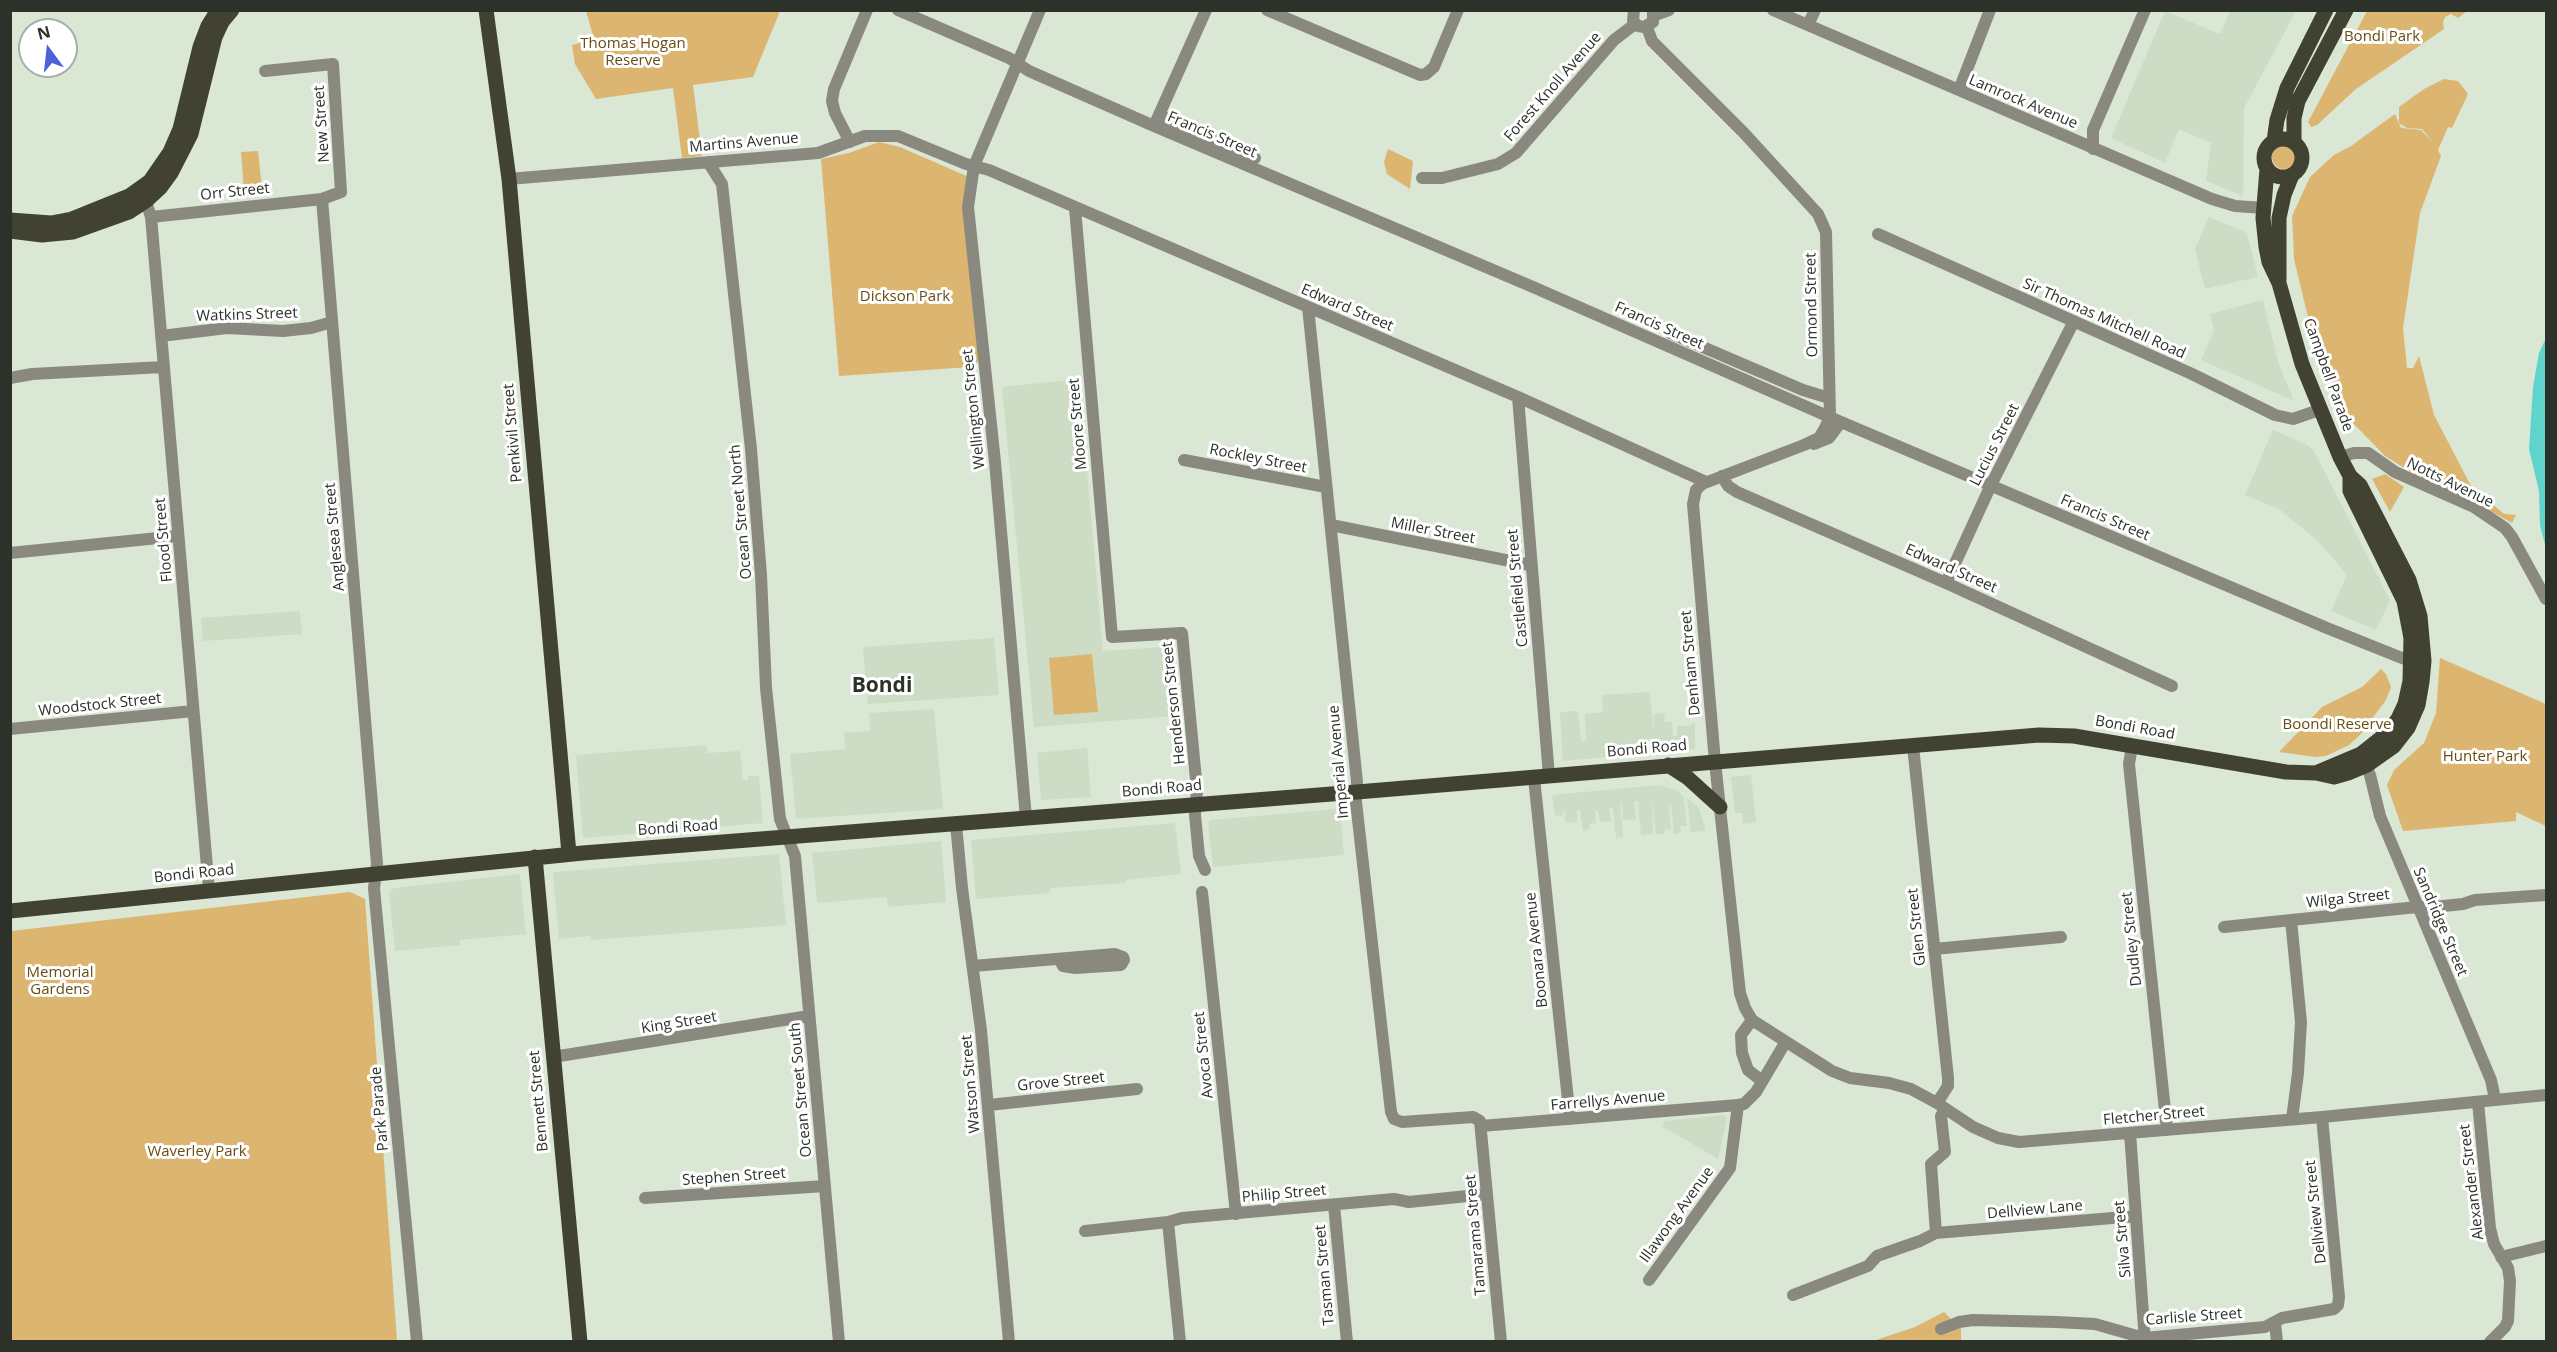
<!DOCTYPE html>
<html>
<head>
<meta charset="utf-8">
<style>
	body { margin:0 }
	#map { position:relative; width:2557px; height:1352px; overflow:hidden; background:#dae7d4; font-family:"Open Sans",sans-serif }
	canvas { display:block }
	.frame { position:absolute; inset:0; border:12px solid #2c312a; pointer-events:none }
	.north { position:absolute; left:18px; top:18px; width:60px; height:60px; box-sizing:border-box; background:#fff; border:2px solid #abadaa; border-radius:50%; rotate:345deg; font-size:16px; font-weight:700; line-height:24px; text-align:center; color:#2c312a }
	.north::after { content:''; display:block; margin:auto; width:21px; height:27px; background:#4d62d7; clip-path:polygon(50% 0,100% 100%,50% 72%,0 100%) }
</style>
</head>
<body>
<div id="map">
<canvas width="2557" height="1352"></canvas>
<div class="frame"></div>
<div class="north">N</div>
</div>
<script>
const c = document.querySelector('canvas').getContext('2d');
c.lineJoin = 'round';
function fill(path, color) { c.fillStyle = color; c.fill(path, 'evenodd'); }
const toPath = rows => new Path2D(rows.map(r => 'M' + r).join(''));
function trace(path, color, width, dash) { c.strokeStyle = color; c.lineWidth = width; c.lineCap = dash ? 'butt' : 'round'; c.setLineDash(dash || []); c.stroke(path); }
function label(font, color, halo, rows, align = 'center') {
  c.font = font + ' "Open Sans",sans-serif'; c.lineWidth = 6; c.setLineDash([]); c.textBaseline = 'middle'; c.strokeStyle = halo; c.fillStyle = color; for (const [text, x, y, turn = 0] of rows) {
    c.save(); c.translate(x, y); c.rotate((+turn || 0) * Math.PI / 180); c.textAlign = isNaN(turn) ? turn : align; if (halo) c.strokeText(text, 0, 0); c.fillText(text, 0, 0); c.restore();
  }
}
const built = toPath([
	[2165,11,2220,34,2230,11,2296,11,2244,108,2243,196,2206,181,2211,143,2179,129,2165,163,2111,138],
	[2209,217,2247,233,2258,277,2205,289,2195,249],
	[2263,300,2279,365,2294,401,2201,360,2214,331,2210,314],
	[1079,379,1103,651,1166,647,1170,651,1175,716,1034,727,1002,387],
	[2273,430,2308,445,2314,451,2390,600,2376,630,2331,611,2347,575,2318,541,2279,509,2245,495],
	[300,611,302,634,203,641,201,618],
	[994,638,999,695,868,704,863,647],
	[1650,692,1654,734,1654,714,1664,713,1665,722,1672,722,1673,736,1677,736,1677,726,1690,726,1695,722,1695,749,1563,761,1560,712,1578,711,1581,741,1586,741,1585,714,1603,712,1602,695],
	[934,709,943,809,796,819,790,754,845,749,844,733,870,731,869,713],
	[707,745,707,753,740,751,743,780,748,780,748,776,759,776,763,823,583,838,576,755],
	[1087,748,1091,797,1041,800,1037,753],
	[1751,775,1756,822,1743,824,1742,813,1735,813,1731,777],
	[1659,785,1676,790,1683,796,1687,826,1680,826,1681,833,1674,834,1671,805,1669,806,1671,829,1664,830,1664,834,1656,834,1652,800,1653,834,1641,835,1638,801,1634,801,1636,819,1623,820,1622,802,1620,802,1623,837,1616,838,1613,808,1609,808,1611,821,1600,822,1598,811,1595,811,1596,823,1589,824,1590,829,1583,831,1580,810,1577,810,1577,822,1565,823,1565,811,1562,812,1563,816,1555,815,1552,795],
	[1687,798,1699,808,1706,831,1691,832],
	[1337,809,1340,812,1344,855,1213,867,1208,823,1211,820],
	[1175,823,1181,874,1125,880,1125,883,1050,888,1050,893,976,899,971,840],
	[941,841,946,902,888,907,887,897,817,903,812,853],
	[779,854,786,925,591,940,591,936,559,939,553,874,555,872],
	[520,874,526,934,460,940,460,945,395,951,389,893,394,888],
	[1725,1115,1727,1119,1718,1159,1662,1126,1665,1121]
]);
const green = toPath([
	[586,11,586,10,780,11,753,77,693,85,702,156,682,158,673,88,596,99,575,64,572,45,594,39],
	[2367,11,2467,11,2458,18,2451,14,2445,17,2443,22,2444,29,2356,89,2317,125,2311,127,2308,122],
	[2444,79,2458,81,2468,94,2452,128,2448,127,2438,150,2441,156,2420,213,2403,328,2407,368,2413,368,2419,356,2434,415,2471,486,2504,514,2516,515,2512,523,2457,492,2419,477,2385,456,2350,420,2315,346,2294,259,2292,216,2310,177,2334,155,2351,146,2395,114,2401,128,2421,130,2433,142,2422,129,2407,128,2399,123,2399,107,2424,89],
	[879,142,900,147,971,178,985,357,970,367,839,376,821,159,849,153],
	'2272 157a12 12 0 1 1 24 0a12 12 0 1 1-24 0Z',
	[1388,149,1413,161,1410,189,1387,174,1384,162],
	[258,151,262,189,244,191,241,152],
	[2385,474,2404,487,2390,512,2372,479],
	[1092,654,1098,712,1054,715,1049,658],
	[2440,658,2546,704,2546,826,2516,812,2516,821,2403,831,2387,785,2394,770,2424,743,2436,713],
	[2381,669,2386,674,2391,687,2386,700,2360,735,2349,745,2326,756,2316,757,2279,752,2322,707,2362,687],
	[350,892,365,899,397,1341,11,1341,11,931],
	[1944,1312,1961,1329,1961,1341,1870,1342,1915,1327]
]);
const water = toPath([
	[2546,338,2546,549,2540,525,2539,491,2529,449,2533,387,2539,353]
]);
const minor = toPath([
	[898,10,1009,58,1029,71,1154,126,1533,287,1841,422,2327,628,2412,662],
	[1267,10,1420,75,1426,74,1434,67,1458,10],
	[1634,10,1633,21,1638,26,1644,27,1653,22,1653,10],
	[1773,10,2212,199,2235,206,2264,208],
	[1655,15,1669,10],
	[1808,25,1815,10],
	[1647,27,1652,41,1744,133,1818,214,1826,232,1830,417,1824,430,1819,438,1804,445,1702,484,1696,490,1693,504,1715,762,1740,993,1745,1008,1752,1020,1832,1071,1850,1078,1889,1083,1911,1089,1937,1103,1973,1127,1998,1138,2019,1142,2322,1117,2546,1095],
	[1959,90,1990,10],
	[1159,115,1255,158],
	[1154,126,1206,10],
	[850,142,835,113,832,101,834,89,867,10],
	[2093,149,2093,130,2145,10],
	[708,162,722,184,751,449,761,575,766,688,780,819,795,856,839,1342],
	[1422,178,1442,178,1498,164,1516,153,1614,40,1635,24],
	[509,179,818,153,865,136,898,136,966,164,989,170,1518,397,1706,482],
	[143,192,151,217,209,890],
	[322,199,377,864,374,888,417,1342],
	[1075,208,1112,637,1182,633,1197,790,1195,815,1199,856,1205,870],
	[151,217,322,199,341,192,333,64,265,71],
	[1878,234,2192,374,2275,415,2293,419,2319,410],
	[1308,307,1357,782,1356,802,1391,1112,1394,1119,1402,1122,1473,1117,1480,1121,1501,1342],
	[1670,333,1803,390,1829,398],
	[161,336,227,328,283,331,311,328,332,322],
	[10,378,32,374,163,367],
	[1518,397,1549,776],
	[1814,444,1829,438,1841,422],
	[2340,457,2354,453,2368,453,2395,472,2474,507,2505,528,2512,537,2546,599],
	[1184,460,1326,487],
	[1722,476,1728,486,1737,492,1946,583,2172,686],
	[1331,525,1530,565],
	[10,553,178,536],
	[1946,583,1991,485,2074,321],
	[10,729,193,711],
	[1913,746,1948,1078,1948,1086,1937,1103],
	[2132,746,2129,764,2167,1130],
	[2363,758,2370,775,2380,816,2491,1080,2495,1099],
	[1534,778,1570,1119],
	[1026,818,995,462,968,207,974,166,1040,10],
	[956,824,962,888,981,1030,1009,1342],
	[1202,892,1236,1214],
	[2291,920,2301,1022,2298,1073,2292,1119],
	[2224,927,2417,907,2434,907,2463,904,2475,900,2546,895],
	[1934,949,2061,937],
	[973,966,1115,954,1123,957,1124,960,1121,965,1075,968,1063,966,1060,960],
	[1752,1020,1741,1035,1742,1053,1748,1070,1762,1081],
	[553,1057,809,1016],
	[2478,1102,2490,1228,2494,1244,2508,1268,2510,1281,2508,1321,2505,1327,2490,1342],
	[989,1105,1137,1089],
	[1481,1126,1738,1105,1744,1104,1756,1092,1785,1043],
	[2130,1133,2145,1342],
	[645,1198,825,1186],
	[1334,1205,1347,1342],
	[1168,1222,1180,1342],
	[1085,1231,1168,1222,1182,1218,1394,1199,1409,1202,1487,1194],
	[1936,1233,1931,1164,1945,1152,1941,1116,1945,1109],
	[2501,1257,2546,1246],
	[1649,1280,1730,1168,1738,1105],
	[1793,1295,1868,1266,1877,1256,1920,1241,1936,1233,2136,1216],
	[2275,1322,2277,1342],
	[1941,1329,1959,1322,1973,1320,2056,1322,2095,1324,2144,1338,2265,1327,2282,1318,2334,1309,2338,1305,2339,1297,2322,1117]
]);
const major = toPath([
	[486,10,509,179,569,854],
	'2264 158a19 19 0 1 1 38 0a19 19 0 1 1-38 0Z',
	[2274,141,2277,120,2287,88,2326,10],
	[2294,142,2294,118,2298,101,2346,10],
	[10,220,51,223,72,219,129,196,150,181,170,152,180,129,200,47,208,26,218,10],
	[10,231,42,235,73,232,129,212,147,200,160,188,171,173,191,134,215,37,222,22,232,10],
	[2279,280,2279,218,2284,195,2292,175],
	[1668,765,1688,778,1720,807],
	[2316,773,2361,754,2385,735,2398,719,2405,704,2410,681,2411,638,2404,601,2350,491,2350,476],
	[535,857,580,1342],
	[10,911,583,853,1357,792,2039,735,2074,736,2286,772,2316,773,2334,777,2348,773,2367,765,2394,746,2408,728,2418,705,2422,682,2424,661,2420,616,2409,580,2360,485,2350,476,2340,457,2302,364,2279,283,2269,262,2266,247,2263,218,2267,169]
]);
const parkNames = [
	["Bondi Park",2382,37],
	["Thomas Hogan",633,44],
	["Reserve",633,61],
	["Dickson Park",905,297],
	["Boondi Reserve",2337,725],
	["Hunter Park",2485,757],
	["Memorial",60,973],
	["Gardens",60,990],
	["Waverley Park",197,1152]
];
const streetNames = [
	["Forest Knoll Avenue",1553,87,-49],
	["Lamrock Avenue",2023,102,23],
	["New Street",322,124,-94],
	["Francis Street",1212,135,23],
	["Martins Avenue",744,143,-5],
	["Orr Street",235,192,-6],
	["Ormond Street",1812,305,-91],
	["Edward Street",1347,308,23],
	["Watkins Street",247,315,-2],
	["Sir Thomas Mitchell Road",2104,319,24],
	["Francis Street",1659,326,24],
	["Campbell Parade",2328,375,70],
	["Wellington Street",974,409,-96],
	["Moore Street",1078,424,-95],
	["Penkivil Street",513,433,-95],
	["Lucius Street",1995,445,-63],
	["Rockley Street",1258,459,11],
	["Notts Avenue",2450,483,26],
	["Ocean Street North",741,512,-95],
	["Francis Street",2105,518,23],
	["Miller Street",1433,531,11],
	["Anglesea Street",335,537,-95],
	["Flood Street",164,540,-95],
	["Edward Street",1951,569,24],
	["Castlefield Street",1518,588,-95],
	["Denham Street",1691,663,-95],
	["Henderson Street",1174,703,-96],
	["Woodstock Street",100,705,-6],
	["Bondi Road",2135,728,10],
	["Bondi Road",1647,749,-5],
	["Imperial Avenue",1339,762,-95],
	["Bondi Road",1162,789,-5],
	["Bondi Road",678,828,-4],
	["Bondi Road",194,874,-6],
	["Wilga Street",2348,899,-6],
	["Sandridge Street",2440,922,67],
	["Glen Street",1917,927,-96],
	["Dudley Street",2132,939,-96],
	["Boonara Avenue",1537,950,-96],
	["King Street",679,1023,-9],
	["Avoca Street",1204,1055,-96],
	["Grove Street",1061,1082,-6],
	["Watson Street",971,1084,-95],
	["Ocean Street South",801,1090,-95],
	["Bennett Street",539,1101,-95],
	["Farrellys Avenue",1608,1101,-5],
	["Park Parade",380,1109,-95],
	["Fletcher Street",2154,1116,-5],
	["Stephen Street",734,1177,-4],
	["Alexander Street",2472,1182,-97],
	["Philip Street",1284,1194,-5],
	["Dellview Lane",2035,1210,-5],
	["Dellview Street",2316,1212,-96],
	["Illawong Avenue",1677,1215,-54],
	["Tamarama Street",1476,1235,-95],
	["Silva Street",2123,1239,-95],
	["Tasman Street",1325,1275,-95],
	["Carlisle Street",2194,1317,-4]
];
const districtNames = [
	["Bondi",882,686]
];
fill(built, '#cddcc4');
fill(green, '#dcb570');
fill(water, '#5fd4cd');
trace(minor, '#898980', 12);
trace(major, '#424233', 15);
label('15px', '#694d12', '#fff', parkNames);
label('15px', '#2c312a', '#fff', streetNames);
label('bold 21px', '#2c312a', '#fff', districtNames);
</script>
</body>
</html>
